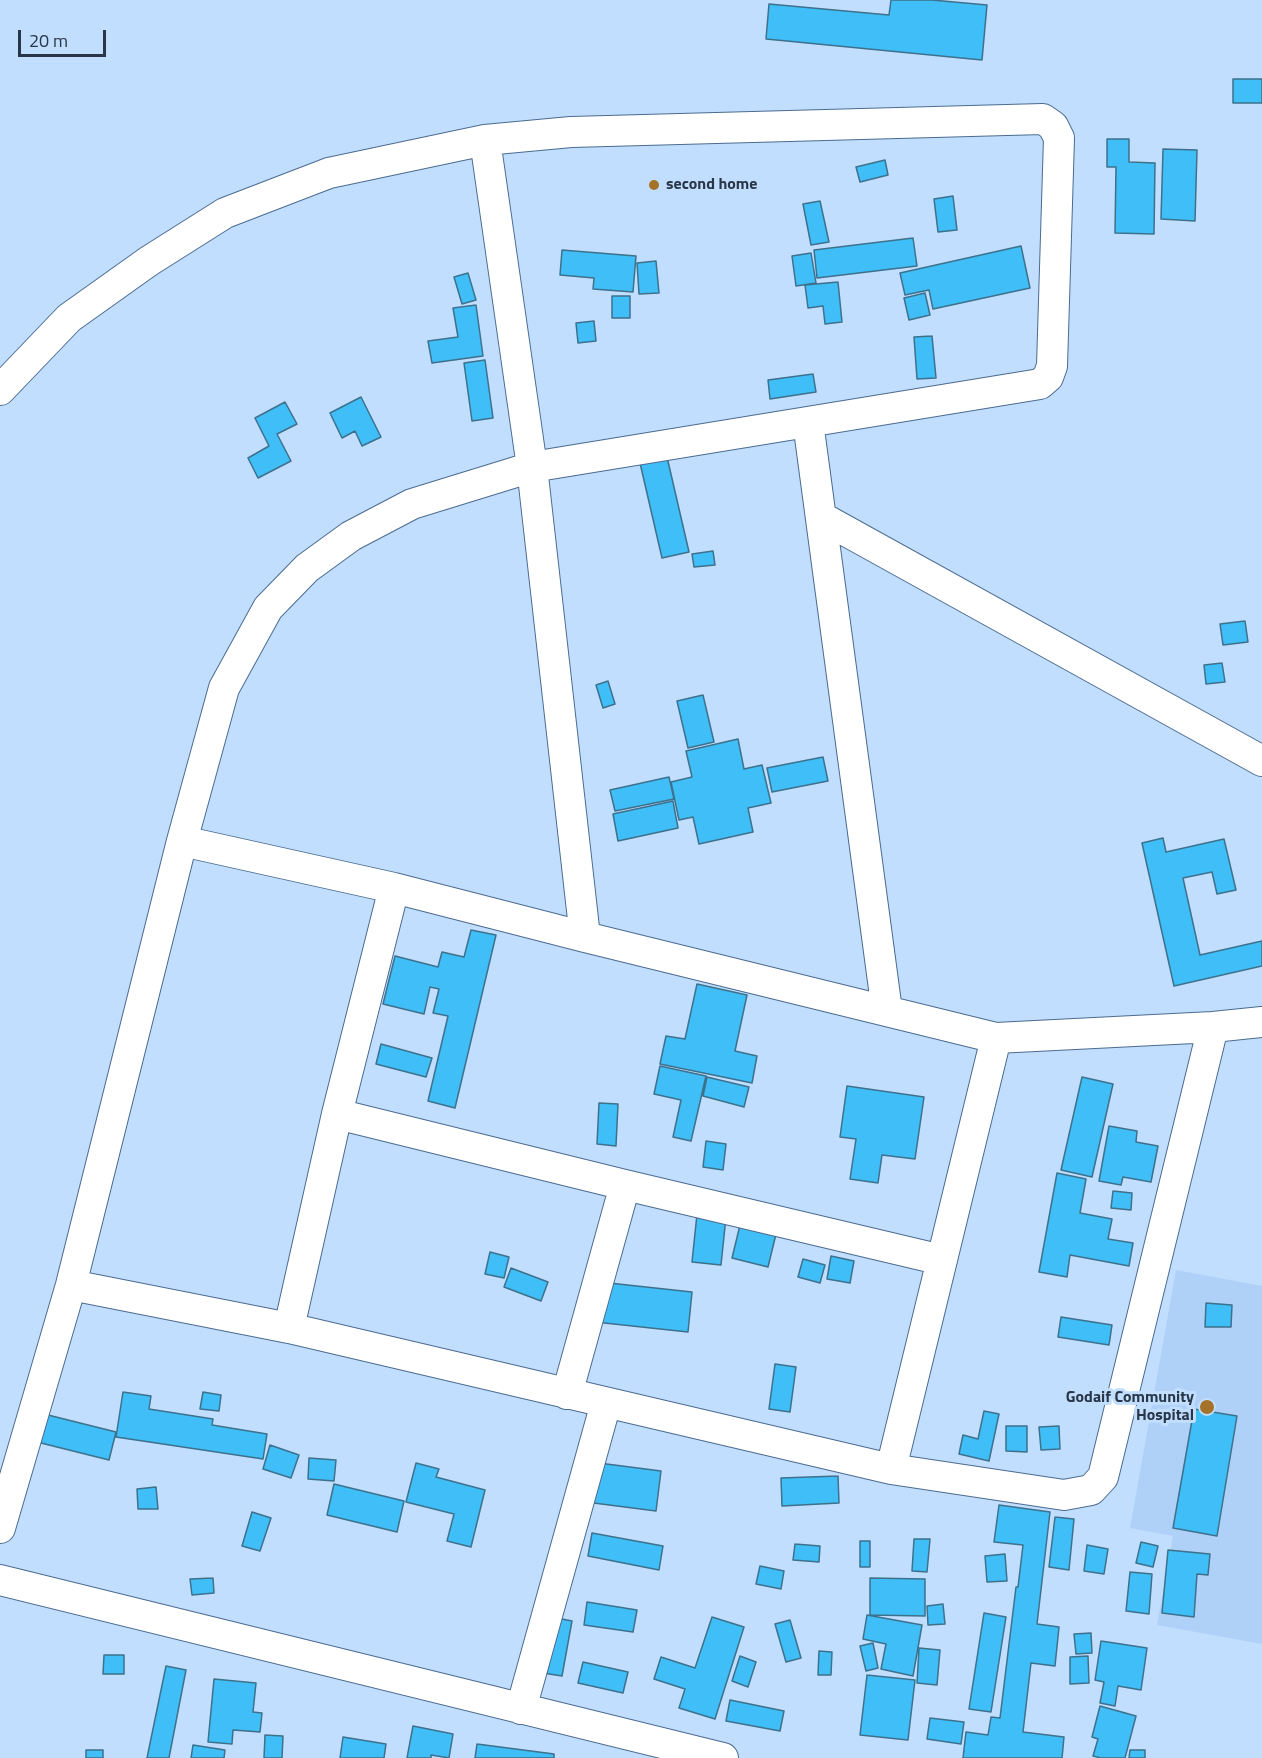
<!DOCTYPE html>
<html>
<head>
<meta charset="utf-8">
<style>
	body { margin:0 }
	#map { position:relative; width:1262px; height:1758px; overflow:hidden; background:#c1deff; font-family:"Titillium Web",sans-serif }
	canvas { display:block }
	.scale { position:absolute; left:18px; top:30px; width:88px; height:27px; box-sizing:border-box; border:3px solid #283647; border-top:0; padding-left:8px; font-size:18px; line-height:21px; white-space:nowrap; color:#283647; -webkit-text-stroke:4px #c1deff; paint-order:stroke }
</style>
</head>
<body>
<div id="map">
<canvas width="1262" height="1758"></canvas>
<div class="scale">20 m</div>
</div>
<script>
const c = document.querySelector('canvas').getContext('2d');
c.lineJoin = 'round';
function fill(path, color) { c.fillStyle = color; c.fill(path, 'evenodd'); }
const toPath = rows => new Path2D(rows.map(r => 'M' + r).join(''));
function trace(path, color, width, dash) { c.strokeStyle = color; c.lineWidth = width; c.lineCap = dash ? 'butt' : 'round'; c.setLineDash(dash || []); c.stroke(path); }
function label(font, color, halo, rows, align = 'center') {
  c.font = font + ' "Titillium Web",sans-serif'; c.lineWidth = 6; c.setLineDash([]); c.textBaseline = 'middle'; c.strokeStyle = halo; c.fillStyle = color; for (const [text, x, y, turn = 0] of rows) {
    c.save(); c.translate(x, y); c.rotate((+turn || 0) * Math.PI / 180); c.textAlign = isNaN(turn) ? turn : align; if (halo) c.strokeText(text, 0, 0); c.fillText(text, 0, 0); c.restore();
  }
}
const built = toPath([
	[1176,1270,1262,1286,1262,1644,1157,1625,1173,1536,1130,1528]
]);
const building = toPath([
	[891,0,932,0,987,5,982,60,766,39,769,4,889,15,891,0],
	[1233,79,1262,79,1262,103,1233,103,1233,79],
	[1107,139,1129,139,1129,162,1155,163,1154,234,1115,233,1116,167,1107,167,1107,139],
	[1163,149,1197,150,1195,221,1161,219,1163,149],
	[885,160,888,175,860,182,856,167,885,160],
	[953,196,957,230,938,232,934,199,953,196],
	[820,201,829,242,811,245,803,204,820,201],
	[913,238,917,266,817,278,814,250,913,238],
	[1021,246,1030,288,933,309,929,290,905,295,900,273,1021,246],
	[562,250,636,256,633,292,593,289,594,278,560,275,562,250],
	[811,253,816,283,796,286,792,256,811,253],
	[656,261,659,293,639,294,637,263,656,261],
	[468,273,476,300,462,304,454,277,468,273],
	[838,282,842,322,825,324,823,306,808,308,805,285,838,282],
	[925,293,930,315,909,320,904,298,925,293],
	[612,296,630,296,630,318,612,318,612,296],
	[476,305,483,356,432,363,428,341,458,337,453,308,476,305],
	[594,321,596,341,578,343,576,323,594,321],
	[932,336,936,378,917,379,914,337,932,336],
	[485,360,493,418,472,421,464,363,485,360],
	[813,374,816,392,770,399,768,380,813,374],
	[361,397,381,437,362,446,355,431,342,438,330,413,361,397],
	[285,402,297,424,277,434,291,461,258,478,248,458,269,446,255,418,285,402],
	[667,457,689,552,662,558,640,463,667,457],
	[713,551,715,565,694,567,692,554,713,551],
	[1245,621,1248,642,1223,645,1220,624,1245,621],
	[1222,663,1225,682,1206,684,1204,665,1222,663],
	[608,681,615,704,603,708,596,685,608,681],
	[703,695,714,742,688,748,677,701,703,695],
	[738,739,744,769,762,765,771,803,748,808,753,832,699,844,693,817,679,820,671,782,692,777,686,751,738,739],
	[823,757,828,781,772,792,767,768,823,757],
	[669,777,674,799,615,811,610,790,669,777],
	[673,801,678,828,618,841,613,814,673,801],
	[1163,838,1166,852,1224,839,1236,890,1217,894,1212,872,1183,878,1200,955,1262,941,1262,966,1174,986,1142,843,1163,838],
	[471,930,496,935,455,1108,428,1101,448,1016,433,1013,439,989,430,987,424,1014,383,1004,395,956,438,967,442,952,464,957,471,930],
	[697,984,747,995,735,1051,757,1056,752,1083,660,1064,666,1036,685,1039,697,984],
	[381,1044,432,1058,426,1077,376,1064,381,1044],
	[660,1066,706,1076,691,1141,673,1137,681,1100,654,1094,660,1066],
	[707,1077,749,1087,744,1107,703,1096,707,1077],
	[1082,1077,1113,1084,1092,1177,1061,1170,1082,1077],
	[847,1086,924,1097,915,1159,882,1155,878,1183,850,1179,856,1139,840,1137,847,1086],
	[599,1103,618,1104,616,1146,597,1144,599,1103],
	[1109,1126,1137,1131,1136,1142,1158,1146,1151,1182,1123,1177,1121,1185,1099,1181,1109,1126],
	[706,1141,726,1144,723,1170,703,1167,706,1141],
	[1057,1173,1086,1179,1080,1213,1112,1219,1108,1239,1133,1243,1129,1266,1070,1255,1067,1277,1039,1272,1057,1173],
	[1113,1191,1132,1193,1131,1210,1111,1208,1113,1191],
	[697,1214,726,1217,721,1265,692,1262,697,1214],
	[741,1221,777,1230,768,1267,732,1258,741,1221],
	[490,1252,509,1257,504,1278,485,1274,490,1252],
	[831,1256,854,1261,850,1283,827,1279,831,1256],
	[803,1259,825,1265,820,1283,798,1277,803,1259],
	[511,1268,548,1282,541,1301,504,1287,511,1268],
	[600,1282,692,1292,688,1332,595,1322,600,1282],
	[1206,1303,1232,1305,1231,1327,1205,1327,1206,1303],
	[1061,1317,1112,1325,1109,1345,1058,1337,1061,1317],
	[775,1364,796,1367,790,1412,769,1409,775,1364],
	[123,1392,151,1396,149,1409,213,1419,212,1425,267,1434,263,1459,116,1437,123,1392],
	[203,1392,221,1395,219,1411,200,1409,203,1392],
	[1194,1409,1237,1416,1217,1536,1173,1528,1194,1409],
	[984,1411,999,1414,989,1461,959,1454,963,1435,978,1439,984,1411],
	[44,1414,116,1432,109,1460,37,1442,44,1414],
	[1006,1426,1027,1426,1027,1452,1006,1451,1006,1426],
	[1059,1426,1060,1449,1041,1450,1039,1427,1059,1426],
	[270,1445,299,1455,291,1478,263,1469,270,1445],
	[309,1458,336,1460,334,1481,308,1479,309,1458],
	[591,1462,661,1471,656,1511,586,1502,591,1462],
	[416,1463,439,1469,436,1477,485,1490,471,1547,447,1541,454,1514,406,1502,416,1463],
	[838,1476,839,1503,782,1506,781,1478,838,1476],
	[334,1484,404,1501,397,1532,327,1515,334,1484],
	[156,1487,158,1509,138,1509,137,1489,156,1487],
	[999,1505,1050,1512,1037,1624,1059,1627,1055,1666,1031,1663,1023,1732,1064,1737,1062,1758,963,1758,966,1732,988,1735,991,1717,1000,1718,1016,1587,1018,1587,1023,1545,994,1542,999,1505],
	[252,1512,271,1518,260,1551,242,1546,252,1512],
	[1055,1517,1074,1519,1069,1570,1049,1567,1055,1517],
	[592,1533,663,1546,659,1570,588,1556,592,1533],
	[914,1539,930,1539,927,1572,912,1571,914,1539],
	[860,1541,870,1541,870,1567,860,1567,860,1541],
	[1141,1542,1158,1546,1153,1567,1136,1563,1141,1542],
	[795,1544,820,1546,819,1562,793,1560,795,1544],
	[1087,1545,1108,1549,1104,1574,1084,1571,1087,1545],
	[1168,1550,1210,1554,1208,1575,1197,1574,1194,1617,1162,1613,1168,1550],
	[1005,1554,1007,1581,987,1582,985,1556,1005,1554],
	[760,1566,784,1571,781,1589,756,1584,760,1566],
	[1130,1572,1152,1574,1149,1614,1126,1611,1130,1572],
	[213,1578,214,1593,192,1595,190,1579,213,1578],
	[870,1578,925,1579,925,1616,870,1615,870,1578],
	[587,1602,637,1610,633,1632,584,1625,587,1602],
	[943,1604,945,1624,928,1625,927,1606,943,1604],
	[984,1613,1006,1617,991,1712,969,1709,984,1613],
	[867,1615,922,1625,913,1676,881,1669,886,1644,863,1639,867,1615],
	[552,1617,572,1621,562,1676,543,1673,552,1617],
	[712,1617,744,1627,715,1719,679,1708,685,1689,654,1679,661,1657,695,1668,712,1617],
	[790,1620,801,1658,786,1662,775,1624,790,1620],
	[1091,1633,1092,1653,1076,1654,1074,1634,1091,1633],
	[1101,1641,1147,1648,1141,1690,1118,1686,1115,1706,1100,1703,1104,1682,1095,1680,1101,1641],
	[873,1643,878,1668,866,1671,860,1646,873,1643],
	[919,1648,940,1650,937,1685,917,1683,919,1648],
	[819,1651,832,1652,831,1675,818,1675,819,1651],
	[104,1655,124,1655,124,1674,103,1674,104,1655],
	[740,1656,756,1662,748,1687,732,1681,740,1656],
	[1088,1656,1089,1683,1070,1684,1070,1657,1088,1656],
	[583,1662,628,1672,623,1693,578,1683,583,1662],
	[166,1666,186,1670,169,1758,147,1758,166,1666],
	[867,1675,915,1680,908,1740,860,1735,867,1675],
	[214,1679,256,1683,253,1712,262,1713,260,1732,233,1730,232,1744,208,1742,214,1679],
	[730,1700,784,1711,780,1731,726,1721,730,1700],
	[1100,1706,1136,1716,1125,1758,1101,1758,1093,1756,1098,1739,1092,1737,1100,1706],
	[930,1718,964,1722,961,1744,927,1739,930,1718],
	[413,1726,453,1734,449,1758,431,1755,431,1758,407,1758,413,1726],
	[265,1735,283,1736,282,1758,264,1758,265,1735],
	[343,1737,386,1744,384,1758,340,1758,343,1737],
	[477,1744,554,1754,554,1758,475,1758,477,1744],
	[193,1745,225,1750,224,1758,191,1758,193,1745],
	[86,1750,103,1750,103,1758,86,1758,86,1750],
	[1130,1750,1145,1750,1145,1758,1129,1758,1130,1750]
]);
const minor = toPath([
	[485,140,532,467,585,937],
	[0,390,69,318,149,261,225,213,329,173,485,140,571,132,1043,119,1053,126,1059,138,1052,366,1048,377,1040,384,532,467,412,504,351,536,307,568,268,608,224,688,182,841,71,1285,0,1528],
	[808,422,887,1011],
	[821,517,1262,761],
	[182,841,394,888,585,937,996,1038,1213,1027,1262,1022],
	[337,1114,625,1185,942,1260],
	[71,1285,289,1328,891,1469,1064,1495,1091,1490,1103,1477,1213,1027],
	[289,1328,337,1114,394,888],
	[567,1394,625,1185],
	[891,1469,996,1038],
	[0,1580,723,1758],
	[521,1709,606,1403]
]);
const markers = [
	[654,185,6,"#a47228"],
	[1207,1407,8,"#a47228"]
];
const poiNames = [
	["second home",666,185],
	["Godaif Community",1194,1398,"right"],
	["Hospital",1194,1416,"right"]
];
fill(built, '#b0d1f7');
fill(building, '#3fbef7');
trace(building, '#3d718c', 1.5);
trace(minor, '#4b6b90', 32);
trace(minor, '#fff', 30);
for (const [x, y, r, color] of markers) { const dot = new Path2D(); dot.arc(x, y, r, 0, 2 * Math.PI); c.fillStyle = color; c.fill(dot); trace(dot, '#c1deff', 2); }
label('bold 16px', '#283647', '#c1deff', poiNames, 'left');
</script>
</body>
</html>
